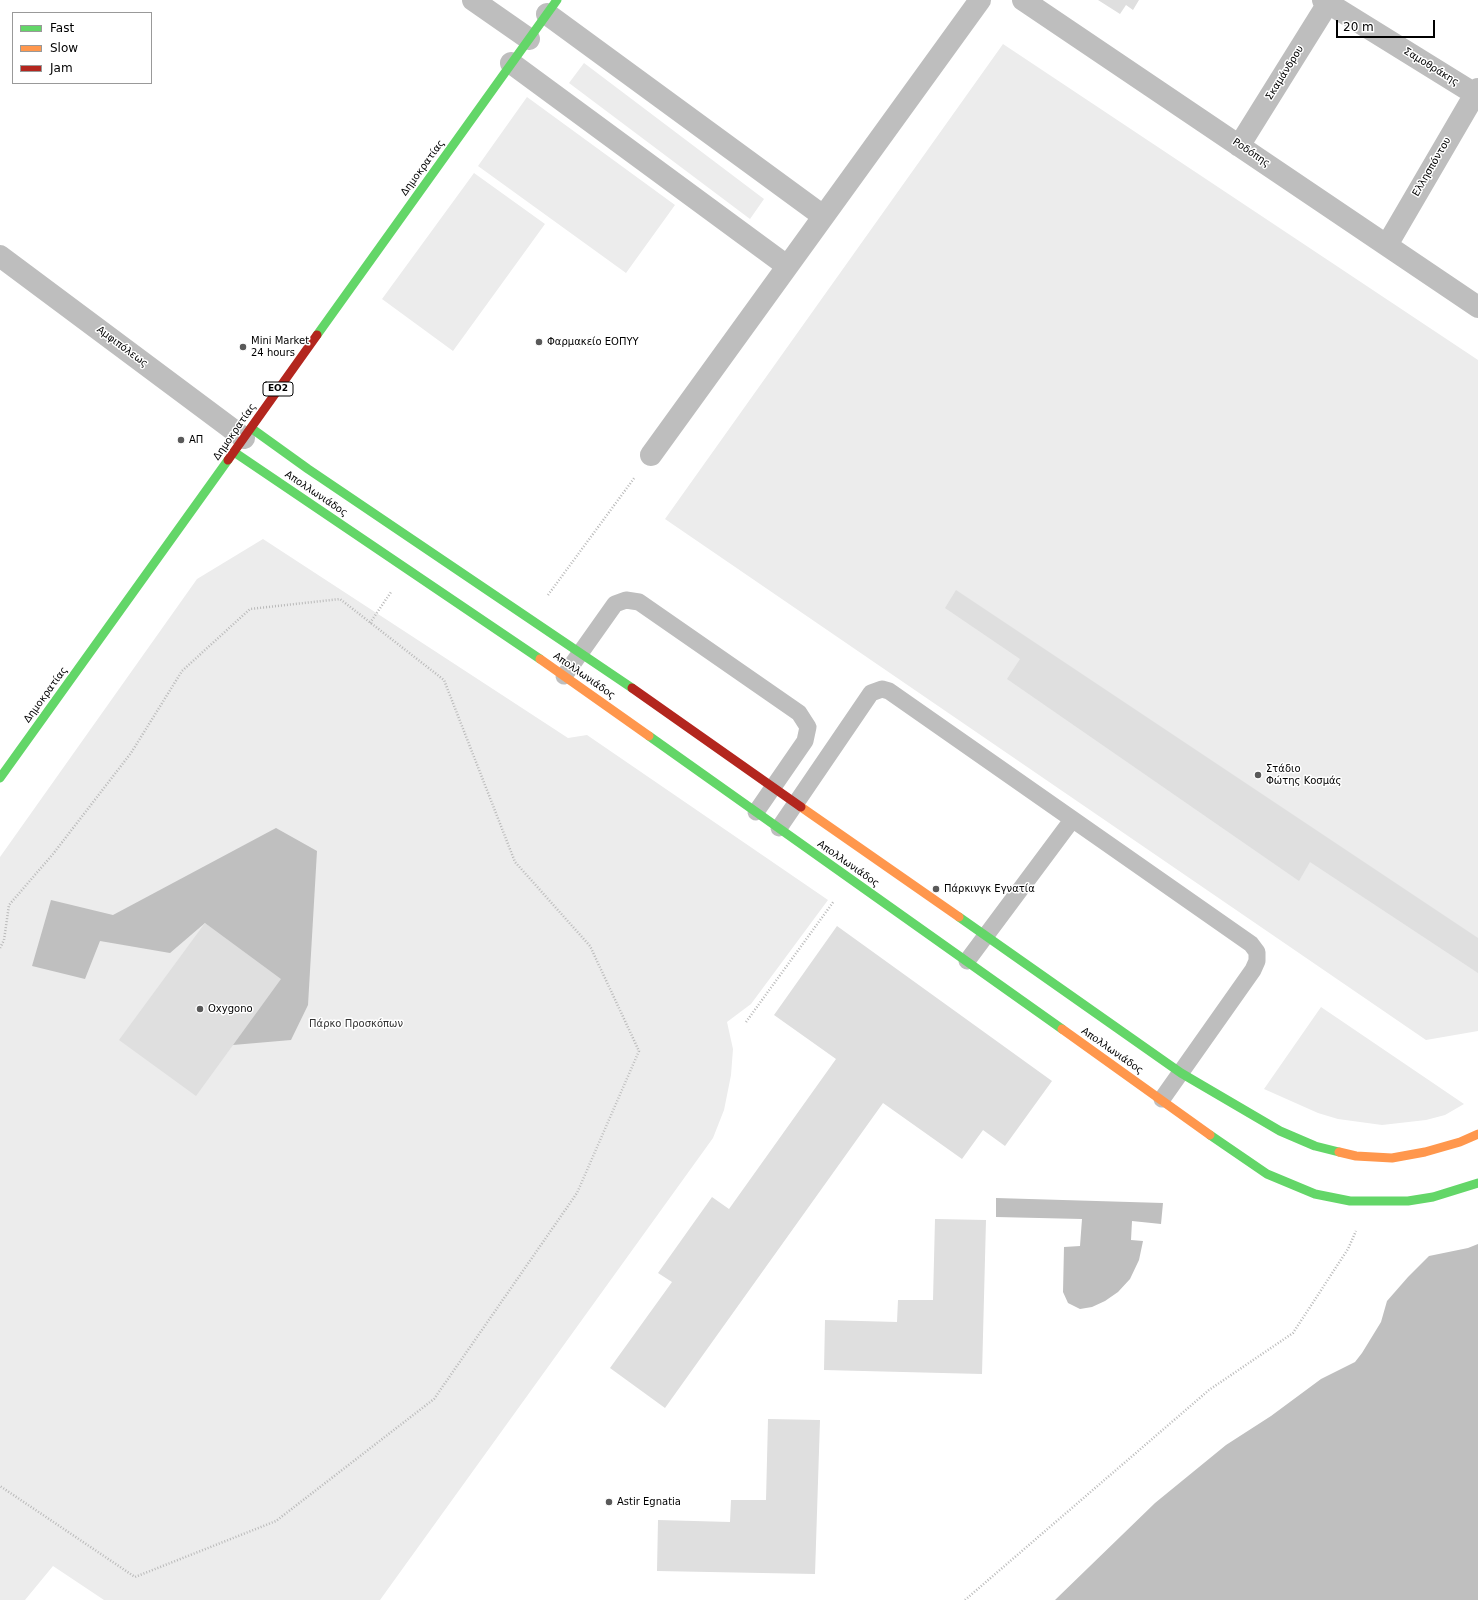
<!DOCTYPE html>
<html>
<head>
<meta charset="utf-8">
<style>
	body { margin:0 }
	#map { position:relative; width:1478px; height:1600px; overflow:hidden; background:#fff; font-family:"DejaVu Sans",sans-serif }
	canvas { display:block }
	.legend { position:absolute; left:12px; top:12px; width:140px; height:72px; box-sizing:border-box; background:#fff; border:1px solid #999; margin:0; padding:5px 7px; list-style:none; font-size:12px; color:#000 }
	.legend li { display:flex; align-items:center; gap:8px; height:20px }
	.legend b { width:20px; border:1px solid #999 }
	.scale { position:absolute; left:1336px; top:20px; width:99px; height:18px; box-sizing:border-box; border:2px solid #000; border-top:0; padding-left:5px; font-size:12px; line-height:14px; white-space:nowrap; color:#000; -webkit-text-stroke:3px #fff; paint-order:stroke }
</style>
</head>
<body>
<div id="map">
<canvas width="1478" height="1600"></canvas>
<ul class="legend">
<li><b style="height:5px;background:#63d668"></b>Fast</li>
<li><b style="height:5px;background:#ff974d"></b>Slow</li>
<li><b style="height:5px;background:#b3261e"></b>Jam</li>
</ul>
<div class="scale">20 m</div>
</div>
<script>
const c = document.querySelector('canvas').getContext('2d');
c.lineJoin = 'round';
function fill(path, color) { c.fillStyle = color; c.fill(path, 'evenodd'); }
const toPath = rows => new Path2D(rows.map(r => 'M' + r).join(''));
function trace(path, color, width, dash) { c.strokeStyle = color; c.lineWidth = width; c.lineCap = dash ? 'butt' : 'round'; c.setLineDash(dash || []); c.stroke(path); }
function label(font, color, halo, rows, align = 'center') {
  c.font = font + ' "DejaVu Sans",sans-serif'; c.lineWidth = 3; c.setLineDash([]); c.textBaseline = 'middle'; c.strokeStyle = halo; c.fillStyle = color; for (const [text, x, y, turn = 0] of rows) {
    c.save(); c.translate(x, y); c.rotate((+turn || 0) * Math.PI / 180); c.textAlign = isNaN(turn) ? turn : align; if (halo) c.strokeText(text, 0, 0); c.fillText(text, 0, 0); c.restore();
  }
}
const green = toPath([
	[1003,44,1478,360,1478,1031,1426,1040,665,519],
	[584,63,764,199,750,219,569,83],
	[527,97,675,205,626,273,478,166],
	[474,173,545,224,453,351,382,299],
	[263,539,568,738,587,735,828,900,751,1004,727,1022,733,1049,731,1075,724,1110,713,1138,380,1600,104,1600,53,1566,25,1600,0,1600,0,857,197,579],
	[1321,1007,1464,1104,1445,1115,1426,1120,1382,1125,1338,1119,1318,1113,1264,1089]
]);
const water = toPath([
	[276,828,317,851,308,1005,291,1040,233,1045,205,923,170,953,100,941,85,979,32,966,51,900,113,915],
	[996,1198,1163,1203,1161,1224,1132,1221,1131,1240,1143,1241,1139,1260,1130,1279,1118,1292,1105,1301,1092,1307,1080,1309,1068,1303,1063,1292,1064,1247,1080,1246,1082,1219,996,1217],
	[1478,1244,1478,1600,1055,1600,1155,1503,1226,1445,1271,1416,1321,1379,1355,1362,1362,1353,1381,1322,1387,1301,1408,1277,1429,1256,1468,1248]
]);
const building = toPath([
	[1098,0,1139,0,1133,10,1126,5,1120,14],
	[956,590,1478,938,1478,973,1310,862,1299,881,1007,679,1020,659,945,608],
	[205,923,281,979,196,1096,119,1040],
	[837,926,1052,1081,1005,1146,983,1130,962,1159,883,1103,665,1408,610,1368,672,1282,658,1273,712,1197,729,1209,836,1059,774,1015],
	[935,1219,986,1220,982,1374,824,1370,825,1320,897,1322,898,1300,933,1300],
	[768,1419,820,1420,815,1574,657,1571,658,1520,730,1522,731,1500,766,1500]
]);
const path = toPath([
	[548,595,635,477],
	[370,623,391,592],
	[0,948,4,940,9,905,53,854,131,753,182,671,250,609,340,599,444,680,515,862,590,946,639,1051,577,1193,434,1399,276,1521,135,1577,0,1486],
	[746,1022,834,901],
	[965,1600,1209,1390,1293,1333,1348,1249,1356,1231]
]);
const lane = toPath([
	[564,676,615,604,626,600,639,602,799,713,808,727,805,741,756,812],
	[779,828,871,693,882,689,889,691,1251,944,1257,952,1257,961,1253,970,1162,1099],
	[967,961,1072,820]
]);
const street = toPath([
	[473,0,529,39],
	[1023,0,1478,307],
	[1323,0,1478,96],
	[547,14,823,216],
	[511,63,787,266],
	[1239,146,1330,0],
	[1387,245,1478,89],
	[0,256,244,438],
	[651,455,980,0]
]);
const fast = toPath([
	[317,335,557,0],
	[251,428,308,469,632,688],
	[234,452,540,659],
	[649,736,1062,1029],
	[0,778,228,460],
	[959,917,1181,1073,1280,1131,1315,1146,1339,1152],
	[1210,1135,1267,1174,1315,1194,1350,1201,1408,1201,1433,1197,1478,1183]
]);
const slow = toPath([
	[540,659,649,736],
	[801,807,959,917],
	[1062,1029,1210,1135],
	[1339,1152,1356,1156,1392,1158,1425,1152,1460,1142,1478,1134]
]);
const jam = toPath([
	[228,460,317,335],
	[632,688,801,807]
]);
const markers = [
	[539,342,4,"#595959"],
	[243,347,4,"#595959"],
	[181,440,4,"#595959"],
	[1258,775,4,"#595959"],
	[936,889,4,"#595959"],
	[200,1009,4,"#595959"],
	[609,1502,4,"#595959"]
];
const shields = [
	[278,389,30]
];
const shieldNames = [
	["ΕΟ2",278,389]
];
const streetNames = [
	["Σαμοθράκης",1431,67,32],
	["Σκαμάνδρου",1285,73,-58],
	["Ροδόπης",1251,153,34],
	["Ελλησπόντου",1432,167,-60],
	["Δημοκρατίας",423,168,-54],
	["Αμφιπόλεως",122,347,37],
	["Δημοκρατίας",235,432,-55],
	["Απολλωνιάδος",316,494,34],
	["Απολλωνιάδος",584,676,35],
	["Δημοκρατίας",46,695,-54],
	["Απολλωνιάδος",848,864,35],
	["Απολλωνιάδος",1112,1051,35]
];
const poiNames = [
	["Mini Market",251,341],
	["24 hours",251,353],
	["Φαρμακείο ΕΟΠΥΥ",547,342],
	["ΑΠ",189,440],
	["Στάδιο",1266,769],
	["Φώτης Κοσμάς",1266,781],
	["Πάρκινγκ Εγνατία",944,889],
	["Oxygono",208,1009],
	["Astir Egnatia",617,1502]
];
const parkNames = [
	["Πάρκο Προσκόπων",356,1024]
];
fill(green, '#ececec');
fill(water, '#bfbfbf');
fill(building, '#dfdfdf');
trace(path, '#b9b9b9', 2.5, [1, 2]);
trace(lane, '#bebebe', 17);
trace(street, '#bebebe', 22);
trace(fast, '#63d668', 9);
trace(slow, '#ff974d', 9);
trace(jam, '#b3261e', 9);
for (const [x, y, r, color] of markers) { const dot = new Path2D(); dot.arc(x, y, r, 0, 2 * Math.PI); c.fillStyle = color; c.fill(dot); trace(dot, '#fff', 1.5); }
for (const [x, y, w] of shields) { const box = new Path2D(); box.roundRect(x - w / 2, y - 7, w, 14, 3); c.fillStyle = '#fff'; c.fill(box); trace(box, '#000', 1); }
label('bold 9px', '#000', null, shieldNames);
label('10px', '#000', '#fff', streetNames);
label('10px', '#000', '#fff', poiNames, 'left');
label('10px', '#333', '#fff', parkNames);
</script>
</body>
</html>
